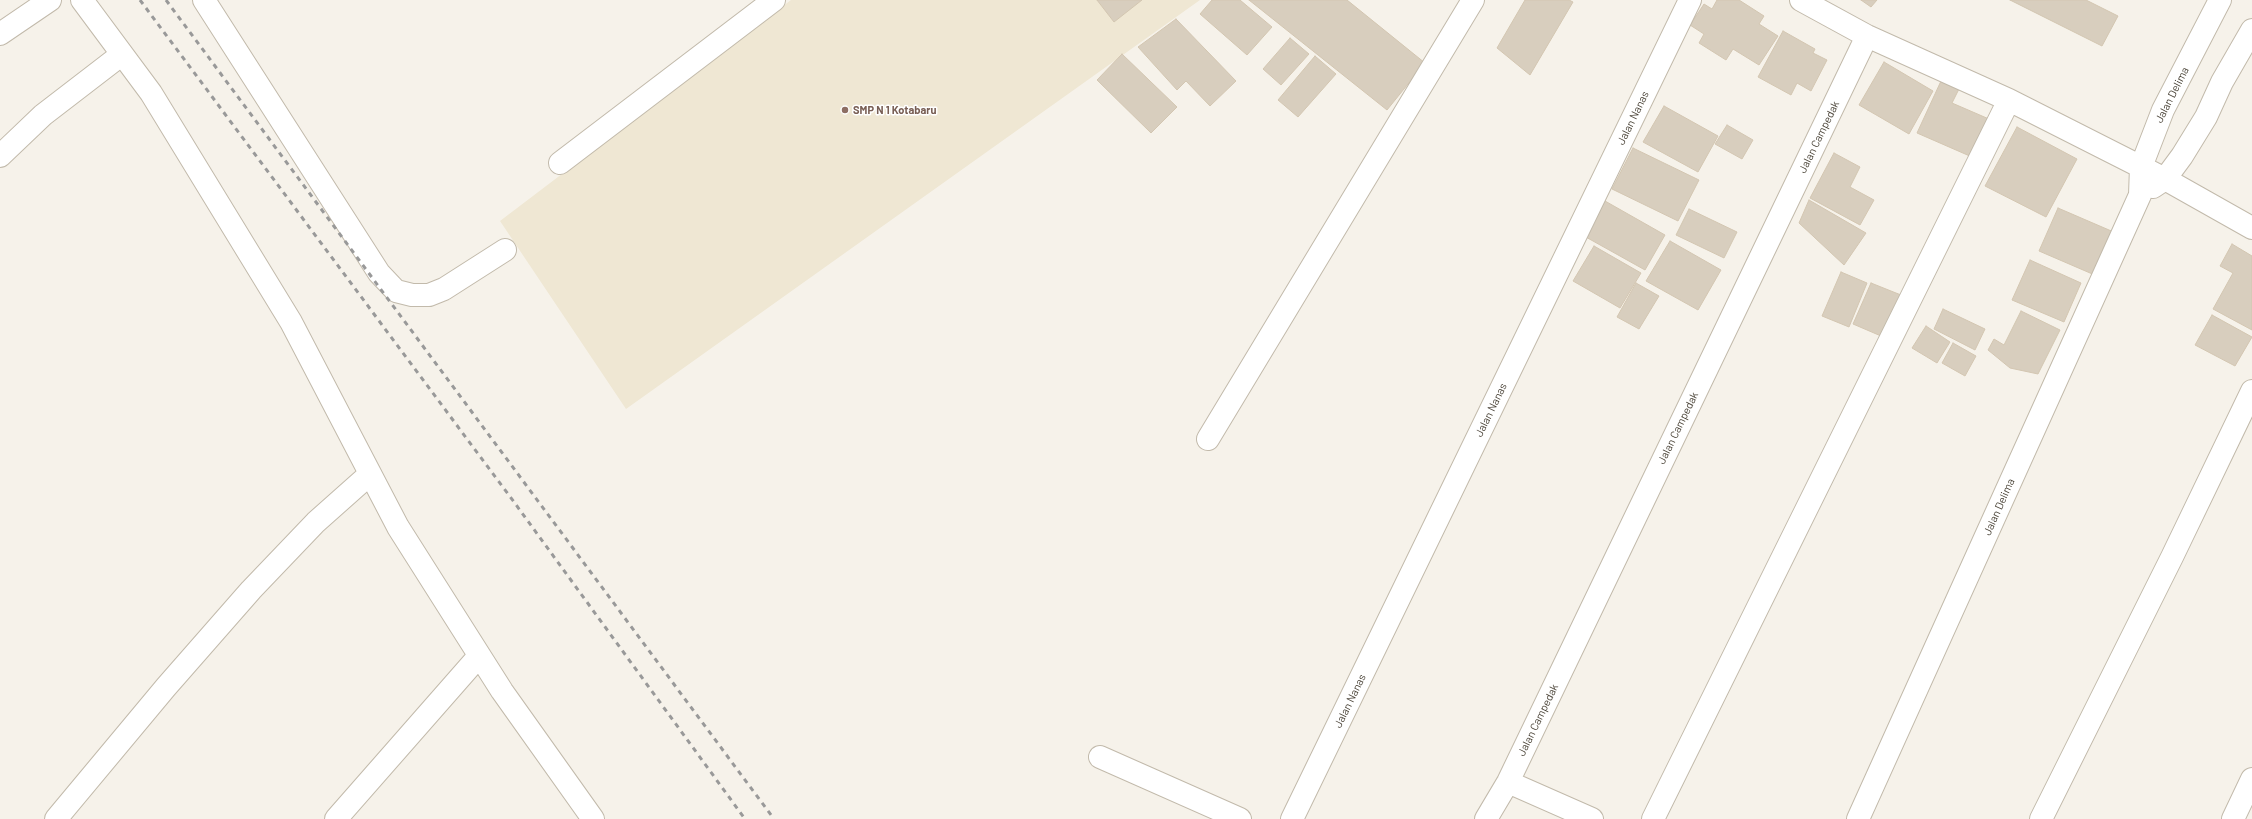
<!DOCTYPE html>
<html>
<head>
<meta charset="utf-8">
<style>
	body { margin:0 }
	canvas { display:block; background:#f6f2ea }
</style>
</head>
<body>
<canvas width="2252" height="819"></canvas>
<script>
const c = document.querySelector('canvas').getContext('2d');
c.lineJoin = 'round';
function fill(path, color) { c.fillStyle = color; c.fill(path, 'evenodd'); }
const toPath = rows => new Path2D(rows.map(r => 'M' + r).join(''));
function trace(path, color, width, dash) { c.strokeStyle = color; c.lineWidth = width; c.lineCap = dash ? 'butt' : 'round'; c.setLineDash(dash || []); c.stroke(path); }
function label(font, color, halo, rows, align = 'center') {
  c.font = font + ' Barlow,sans-serif'; c.lineWidth = 3; c.setLineDash([]); c.textBaseline = 'middle'; c.strokeStyle = halo; c.fillStyle = color; for (const [text, x, y, turn = 0] of rows) {
    c.save(); c.translate(x, y); c.rotate((+turn || 0) * Math.PI / 180); c.textAlign = isNaN(turn) ? turn : align; if (halo) c.strokeText(text, 0, 0); c.fillText(text, 0, 0); c.restore();
  }
}
const education = toPath([
	[791,0,1200,0,626,409,500,221]
]);
const building = toPath([
	[1097,0,1142,0,1114,22,1097,0],
	[1212,0,1240,0,1272,27,1247,55,1200,14,1212,0],
	[1249,0,1347,0,1425,63,1387,110,1249,0],
	[1525,0,1569,0,1573,2,1530,75,1497,48,1525,0],
	[1717,0,1739,0,1764,16,1759,24,1778,36,1759,65,1733,49,1726,60,1699,43,1704,34,1690,25,1704,4,1712,9,1717,0],
	[1861,0,1877,0,1871,7,1861,0],
	[2010,0,2086,0,2118,16,2102,46,2010,0],
	[1176,19,1236,81,1210,106,1186,81,1177,90,1138,47,1176,19],
	[1783,31,1815,49,1813,53,1827,60,1811,91,1797,83,1791,95,1758,77,1783,31],
	[1290,38,1309,54,1281,85,1263,69,1290,38],
	[1122,54,1177,107,1151,133,1097,80,1122,54],
	[1315,56,1336,74,1298,117,1278,100,1315,56],
	[1884,62,1933,91,1909,134,1859,105,1884,62],
	[1941,81,1959,89,1952,103,1989,119,1972,157,1917,133,1941,81],
	[1664,106,1718,136,1698,172,1643,142,1664,106],
	[1727,125,1753,140,1742,159,1715,144,1727,125],
	[2017,127,2077,159,2046,217,1985,186,2017,127],
	[1633,148,1699,180,1678,221,1612,189,1633,148],
	[1834,153,1860,167,1850,187,1874,200,1860,225,1810,198,1834,153],
	[1809,200,1866,233,1844,265,1799,223,1809,200],
	[1605,201,1665,235,1645,270,1584,236,1605,201],
	[2058,208,2116,233,2097,276,2039,251,2058,208],
	[1689,209,1737,232,1724,258,1676,235,1689,209],
	[1670,241,1721,270,1698,310,1646,281,1670,241],
	[2232,244,2252,256,2252,330,2213,309,2233,273,2220,266,2232,244],
	[1594,246,1641,273,1620,308,1573,281,1594,246],
	[2030,260,2081,283,2064,322,2012,300,2030,260],
	[1841,272,1867,283,1849,327,1822,316,1841,272],
	[1636,283,1659,296,1639,329,1617,317,1636,283],
	[1871,283,1906,297,1888,339,1853,324,1871,283],
	[1943,309,1985,329,1975,350,1934,329,1943,309],
	[2021,311,2060,330,2038,374,2010,368,1988,350,1994,339,2004,345,2021,311],
	[2212,315,2252,337,2235,366,2195,345,2212,315],
	[1926,326,1950,342,1937,363,1912,348,1926,326],
	[1953,343,1976,356,1965,376,1942,363,1953,343]
]);
const minor = toPath([
	[82,0,151,93,291,322,398,527,502,691,593,819],
	[204,0,379,273,396,291,412,295,429,295,444,289,505,250],
	[1801,0,1867,36,2009,100,2165,179,2252,228],
	[0,34,50,0],
	[0,156,43,115,121,55],
	[560,163,774,0],
	[2153,187,2165,179,2182,156,2206,117,2222,82,2252,30],
	[1208,439,1473,0],
	[1100,757,1240,819],
	[1508,782,1592,819],
	[56,819,166,687,251,590,316,522,370,474],
	[336,819,479,656],
	[1292,819,1690,0],
	[1486,819,1508,782,1867,36],
	[1653,819,2009,100],
	[1858,819,2140,195,2141,167,2163,110,2220,0],
	[2041,819,2172,557,2252,391],
	[2233,819,2252,779]
]);
const rail = toPath([
	[140,0,514,502,745,819],
	[166,0,774,819]
]);
const markers = [
	[845,110,4,"#8d6e63"]
];
const streetNames = [
	["Jalan Delima",2172,95,-63],
	["Jalan Nanas",1633,118,-64],
	["Jalan Campedak",1819,137,-64],
	["Jalan Nanas",1491,410,-64],
	["Jalan Campedak",1678,428,-64],
	["Jalan Delima",1999,507,-66],
	["Jalan Nanas",1350,701,-64],
	["Jalan Campedak",1538,720,-64]
];
const educationNames = [
	["SMP N 1 Kotabaru",853,110]
];
fill(education, '#efe7d3');
fill(building, '#d8cebe');
trace(building, '#d3c6b1', 1);
trace(minor, '#c2baab', 24);
trace(minor, '#fff', 22);
trace(rail, '#999', 3, [5, 5]);
for (const [x, y, r, color] of markers) { const dot = new Path2D(); dot.arc(x, y, r, 0, 2 * Math.PI); c.fillStyle = color; c.fill(dot); trace(dot, '#fff', 1.5); }
label('11px', '#4a4337', '#fff', streetNames);
label('bold 11px', '#785e54', '#fff', educationNames, 'left');
</script>
</body>
</html>
